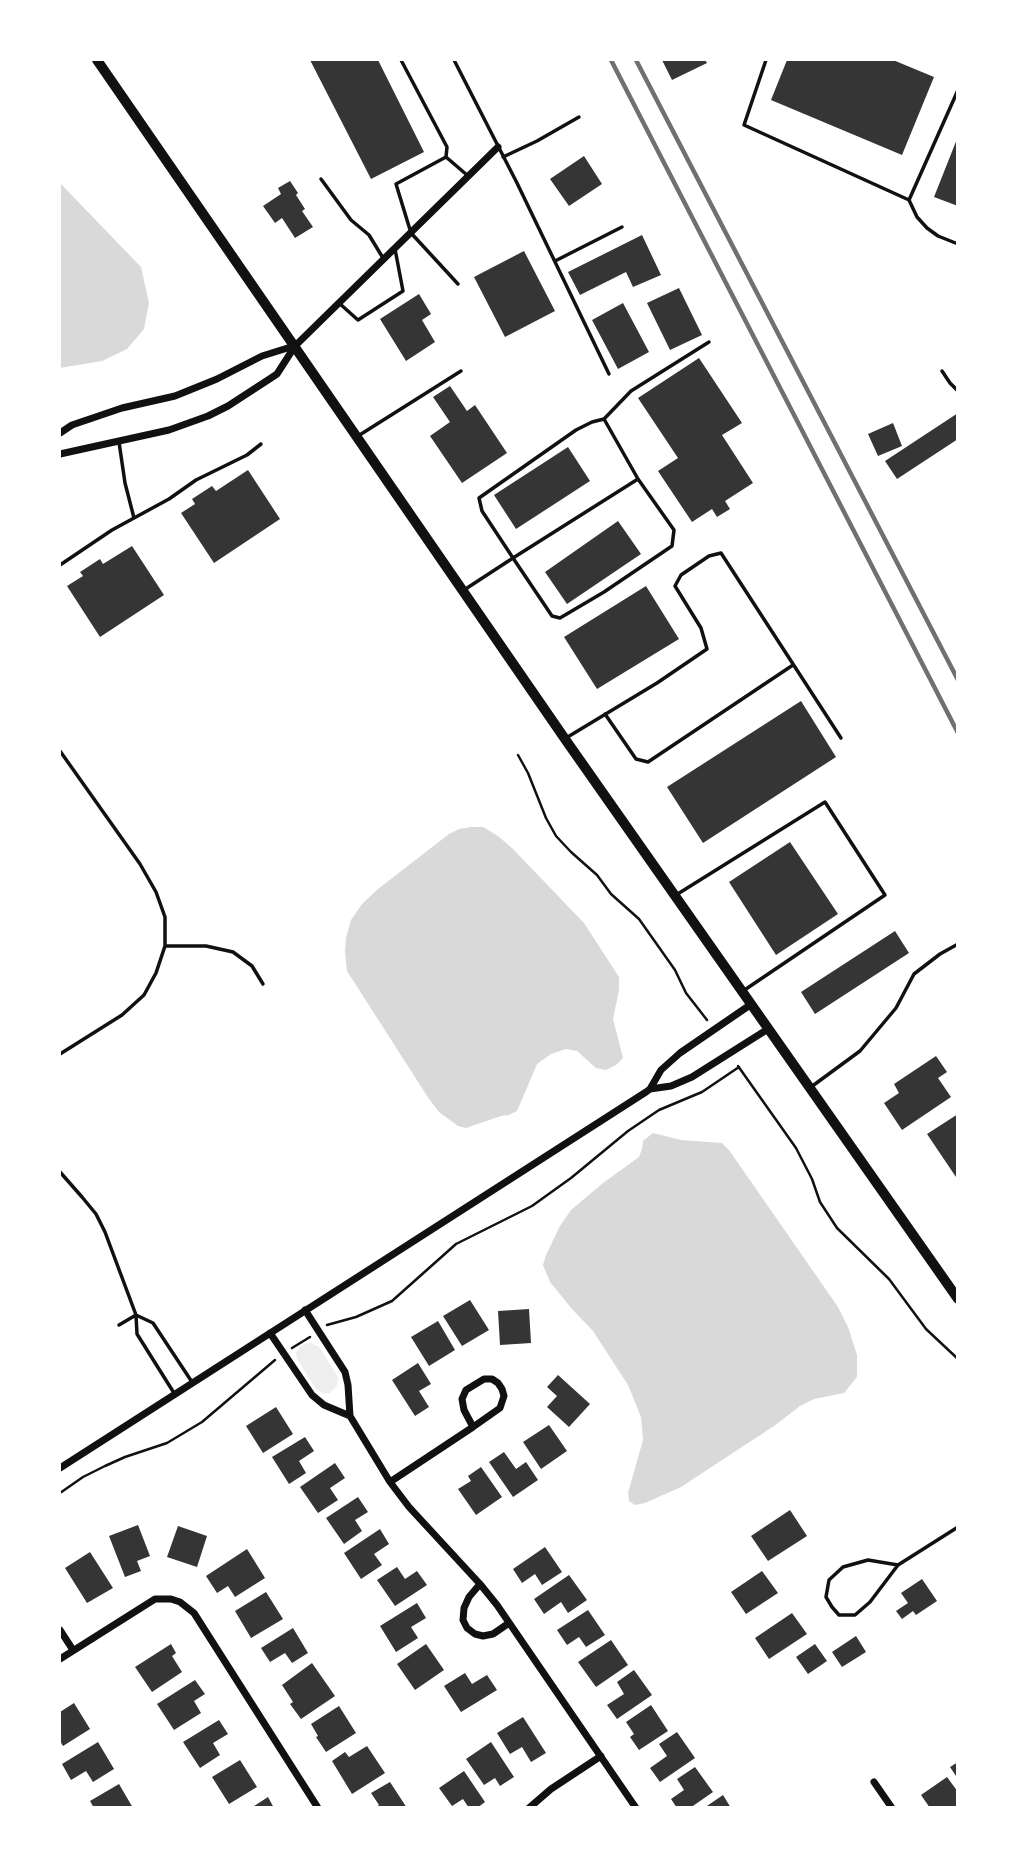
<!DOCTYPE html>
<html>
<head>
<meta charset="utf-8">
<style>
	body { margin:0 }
	#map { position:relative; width:1017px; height:1867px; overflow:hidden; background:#fff; font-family:"Fira Sans",sans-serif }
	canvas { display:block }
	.frame { position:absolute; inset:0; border:61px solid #fff; pointer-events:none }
</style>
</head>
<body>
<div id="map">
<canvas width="1017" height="1867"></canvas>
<div class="frame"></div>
</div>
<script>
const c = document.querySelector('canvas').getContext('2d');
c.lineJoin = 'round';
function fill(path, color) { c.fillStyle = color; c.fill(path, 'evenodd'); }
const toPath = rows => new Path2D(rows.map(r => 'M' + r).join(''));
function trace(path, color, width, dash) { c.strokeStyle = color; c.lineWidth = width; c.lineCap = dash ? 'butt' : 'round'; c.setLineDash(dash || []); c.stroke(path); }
const green = toPath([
	[311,1343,319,1347,338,1377,337,1386,330,1393,324,1394,316,1389,297,1359,296,1353,299,1348,304,1344]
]);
const water = toPath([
	[60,183,141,267,149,303,144,329,127,349,102,361,60,368],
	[471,827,483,827,498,836,513,849,584,923,619,977,619,990,613,1019,623,1058,616,1065,606,1070,596,1068,577,1051,566,1049,551,1054,537,1064,517,1111,509,1115,501,1116,466,1128,458,1126,439,1112,429,1099,347,971,345,952,346,938,351,920,362,904,378,889,449,834,459,829],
	[653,1133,681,1140,722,1143,729,1150,838,1307,848,1327,857,1355,857,1377,844,1393,814,1399,800,1406,774,1426,681,1487,645,1503,635,1505,629,1501,628,1493,643,1440,641,1417,628,1385,593,1331,572,1309,550,1282,543,1265,546,1255,560,1226,571,1210,603,1183,639,1157,642,1149,643,1141]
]);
const building = toPath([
	[310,60,378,60,424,152,371,179],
	[662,60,705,60,707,63,672,80],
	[787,60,893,60,934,77,902,155,771,100],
	[957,139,958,139,958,206,934,197],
	[584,156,602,184,569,206,550,179],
	[290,181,298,193,296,195,305,209,302,211,313,227,295,238,282,218,275,223,263,206,281,194,278,188],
	[642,235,661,275,633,287,626,272,580,295,568,272],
	[524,251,555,311,505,337,474,277],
	[679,288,702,335,670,350,647,303],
	[419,294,431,314,422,320,435,342,406,361,380,319],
	[623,303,649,352,618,369,592,320],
	[699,358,742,423,722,435,753,483,725,501,730,509,717,517,712,509,692,522,658,471,678,458,638,398],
	[450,386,467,411,475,405,507,453,462,483,430,436,450,422,433,397],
	[958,413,958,439,897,479,885,461],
	[893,423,902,446,878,456,868,434],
	[568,447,590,481,516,529,494,495],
	[248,470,280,519,214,563,181,513,195,504,192,499,212,486,216,491],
	[618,521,641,554,567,604,545,572],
	[132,546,164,595,100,637,67,586,83,576,80,572,100,559,103,564],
	[646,586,679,639,597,689,564,637],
	[801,701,836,757,703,843,667,787],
	[790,842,838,914,776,955,729,882],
	[895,931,909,953,815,1014,801,992],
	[936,1056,947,1072,938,1078,951,1097,902,1130,884,1103,899,1093,894,1084],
	[958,1114,958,1180,927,1134],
	[470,1300,489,1330,462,1346,443,1316],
	[529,1309,531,1343,500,1345,498,1311],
	[438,1321,455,1350,429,1366,411,1337],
	[418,1363,431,1384,419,1391,429,1407,415,1416,392,1380],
	[558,1375,590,1404,569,1427,547,1407,557,1396,547,1387],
	[276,1407,293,1434,263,1453,246,1426],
	[549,1425,567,1451,541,1469,523,1442],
	[305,1437,314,1451,299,1461,306,1473,289,1484,272,1457],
	[504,1452,516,1469,526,1462,538,1480,513,1497,489,1462],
	[335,1463,345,1478,330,1488,338,1500,318,1513,300,1487],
	[481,1467,502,1497,476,1515,458,1489,471,1481,468,1476],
	[358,1497,368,1512,355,1520,362,1531,344,1544,326,1518],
	[790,1510,807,1536,768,1561,751,1536],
	[138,1525,150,1556,137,1561,141,1571,125,1577,109,1536],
	[178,1526,207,1536,197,1567,167,1557],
	[380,1529,389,1544,374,1554,382,1565,361,1579,344,1553],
	[545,1547,562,1572,542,1585,535,1574,522,1583,513,1569],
	[247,1549,265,1578,235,1597,228,1586,217,1593,206,1576],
	[90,1552,113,1588,87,1603,65,1568],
	[397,1567,405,1579,417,1571,427,1585,395,1606,377,1580],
	[762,1571,778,1593,746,1614,731,1592],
	[569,1575,587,1600,568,1613,561,1602,544,1614,534,1599],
	[922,1579,937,1601,916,1615,913,1611,902,1619,896,1611,908,1603,901,1593],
	[266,1592,283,1619,251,1638,235,1611],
	[417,1603,426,1618,411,1627,418,1638,396,1652,380,1626],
	[588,1610,605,1635,586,1647,579,1637,567,1645,557,1630],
	[792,1613,807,1634,769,1659,755,1638],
	[293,1628,308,1653,292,1663,285,1653,270,1662,261,1648],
	[856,1636,866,1652,842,1667,832,1652],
	[611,1640,628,1665,596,1687,578,1662],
	[171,1644,176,1653,172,1656,182,1672,152,1692,135,1667],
	[426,1644,444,1670,415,1690,397,1664],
	[815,1644,827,1661,808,1674,796,1657],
	[312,1663,335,1696,301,1719,290,1704,293,1702,282,1685],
	[634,1670,652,1695,617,1719,607,1705,624,1694,617,1682],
	[465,1673,472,1684,487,1675,497,1690,461,1712,444,1686],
	[195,1680,205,1694,194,1701,201,1713,174,1730,157,1704],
	[74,1703,90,1729,63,1746,60,1741,60,1712],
	[651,1705,668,1731,639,1750,630,1737,634,1734,626,1722],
	[339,1706,356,1733,326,1752,316,1737,318,1736,311,1724],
	[523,1717,546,1753,531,1762,522,1747,510,1754,497,1733],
	[219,1720,228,1734,213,1743,220,1755,200,1768,183,1742],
	[677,1732,695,1758,660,1782,650,1768,667,1756,659,1744],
	[98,1742,114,1769,93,1782,86,1771,71,1780,62,1764],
	[491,1742,514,1777,500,1786,495,1778,484,1785,466,1759],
	[367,1746,385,1773,352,1794,332,1761,345,1752,349,1757],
	[240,1760,257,1787,229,1804,212,1777],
	[958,1762,958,1779,950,1767],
	[695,1767,713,1792,690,1808,677,1808,671,1799,684,1790,677,1779],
	[464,1771,485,1802,477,1808,469,1808,463,1799,452,1806,439,1788],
	[947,1777,958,1792,958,1808,930,1808,921,1795],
	[390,1782,407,1808,375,1808,379,1805,371,1793],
	[119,1784,133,1808,94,1808,90,1801],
	[723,1795,731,1808,704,1808],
	[268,1797,274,1808,251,1808]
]);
const path = toPath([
	[518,755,528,773,546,818,556,836,571,852,597,875,611,894,639,919,675,970,686,993,707,1020],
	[738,1066,796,1148,812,1179,820,1202,837,1228,889,1279,926,1329,958,1359],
	[327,1325,356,1317,392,1301,456,1244,532,1206,571,1178,628,1131,659,1110,702,1092,739,1067],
	[292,1348,310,1337],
	[60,1493,83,1477,105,1466,125,1457,167,1443,202,1422,275,1360]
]);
const service = toPath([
	[401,60,447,147,446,157,396,184,411,233,458,284],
	[454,60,517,183,609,374],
	[766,60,744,125,909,200,958,90],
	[446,157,467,175],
	[503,157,537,141,579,117],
	[321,179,351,220,369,235,383,258],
	[909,200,917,217,927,228,938,236,958,244],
	[555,261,622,227],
	[339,303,358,320,403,291,395,249],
	[942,371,950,383,958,391],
	[604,419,631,391,709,342],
	[358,436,461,371],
	[119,442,125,483,134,518],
	[60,565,112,530,169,499,196,480,247,455,261,444],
	[464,590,513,558,638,479,674,530,672,546,604,592,560,618,552,616,513,558,482,511,479,498,576,430,592,422,604,419,638,479],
	[605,714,636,759,648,762,793,665],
	[566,738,657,683,707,649,701,628,675,586,681,575,709,556,721,553,841,738],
	[60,751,140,864,156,892,165,917,165,946,156,973,144,995,122,1015,60,1054],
	[676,895,825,802,885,895,743,991],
	[165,946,206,946,233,952,252,966,263,984],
	[811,1087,860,1051,896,1008,914,974,940,954,958,944],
	[60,1172,82,1197,96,1214,105,1232,136,1315,137,1334,174,1393],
	[136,1315,153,1323,192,1382],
	[119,1325,136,1315],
	[898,1565,868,1560,843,1567,829,1580,826,1597,832,1607,839,1615,855,1615,870,1602,898,1565,958,1527]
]);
const minor = toPath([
	[60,433,72,425,122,408,175,396,217,379,262,356,294,346],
	[60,454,169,430,208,416,228,406,271,378,277,374,295,346,498,147],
	[650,1089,671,1086,692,1077,768,1029],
	[270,1333,312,1395,324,1405,350,1416,348,1385,345,1372,305,1310],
	[350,1416,390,1482,409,1507,480,1584,497,1605,636,1808],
	[60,1468,646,1092,650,1089,661,1070,680,1053,750,1005],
	[390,1482,473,1427,500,1408,504,1396,502,1389,498,1383,492,1379,484,1379,466,1390,462,1399,464,1410,473,1427],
	[480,1584,469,1597,464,1608,463,1620,467,1628,475,1634,483,1636,493,1634,509,1623],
	[60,1630,73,1650],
	[60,1659,155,1599,171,1599,180,1602,194,1613,318,1808],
	[874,1782,892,1808],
	[529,1808,551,1789,601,1756]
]);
const secondary = toPath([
	[97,60,565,739,958,1299]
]);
const rail = toPath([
	[611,60,958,733],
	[636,60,958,680]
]);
fill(green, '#eee');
fill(water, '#d9d9d9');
fill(building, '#353535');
trace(path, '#111', 2.5);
trace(service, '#111', 3.5);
trace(minor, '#111', 7);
trace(secondary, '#111', 10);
trace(rail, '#707070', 4.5);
</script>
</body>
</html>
